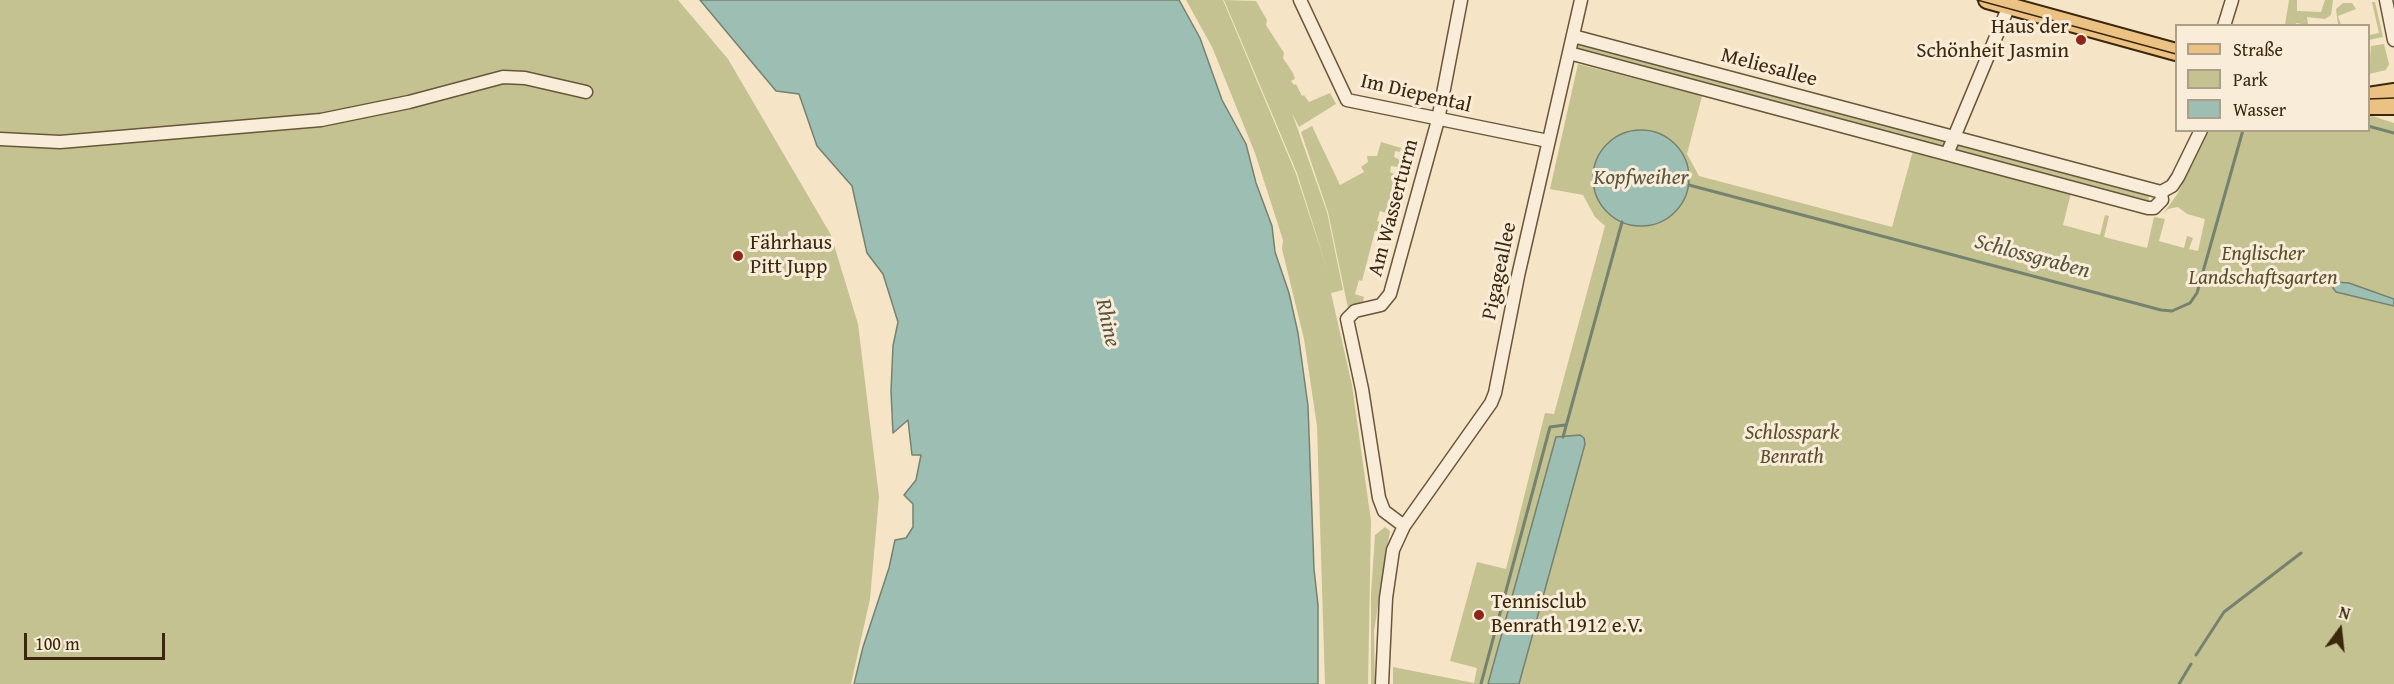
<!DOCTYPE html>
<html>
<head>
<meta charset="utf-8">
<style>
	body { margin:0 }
	#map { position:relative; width:2394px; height:684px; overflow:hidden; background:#f6e4c6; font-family:"Gentium Book Plus",serif }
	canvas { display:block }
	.legend { position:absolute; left:2175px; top:24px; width:195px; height:108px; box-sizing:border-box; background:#f9edda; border:2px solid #ad9e88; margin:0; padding:8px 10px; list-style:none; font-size:18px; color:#3a270c }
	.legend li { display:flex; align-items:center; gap:12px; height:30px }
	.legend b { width:30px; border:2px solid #ad9e88 }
	.north { position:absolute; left:2310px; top:600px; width:60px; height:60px; -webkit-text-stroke:4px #f9edda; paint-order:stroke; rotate:15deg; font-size:16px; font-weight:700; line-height:24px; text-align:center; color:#3a270c }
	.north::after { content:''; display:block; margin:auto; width:21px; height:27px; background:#3a270c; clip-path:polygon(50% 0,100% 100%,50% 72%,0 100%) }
	.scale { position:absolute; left:24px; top:633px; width:141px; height:27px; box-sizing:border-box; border:3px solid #3a270c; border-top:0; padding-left:8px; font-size:18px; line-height:21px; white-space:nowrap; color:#3a270c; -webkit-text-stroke:4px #f9edda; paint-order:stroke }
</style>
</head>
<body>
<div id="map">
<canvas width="2394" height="684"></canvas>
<ul class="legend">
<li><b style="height:8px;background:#ebc283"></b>Straße</li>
<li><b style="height:16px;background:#c4c290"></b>Park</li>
<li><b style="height:16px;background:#9dbfb3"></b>Wasser</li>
</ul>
<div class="north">N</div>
<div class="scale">100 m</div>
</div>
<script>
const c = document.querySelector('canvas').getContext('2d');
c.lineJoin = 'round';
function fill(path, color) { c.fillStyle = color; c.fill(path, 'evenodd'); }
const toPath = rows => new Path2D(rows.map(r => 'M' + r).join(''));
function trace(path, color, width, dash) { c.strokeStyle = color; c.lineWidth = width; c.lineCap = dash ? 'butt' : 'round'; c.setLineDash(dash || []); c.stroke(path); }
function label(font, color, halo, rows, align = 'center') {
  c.font = font + ' "Gentium Book Plus",serif'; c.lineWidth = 6; c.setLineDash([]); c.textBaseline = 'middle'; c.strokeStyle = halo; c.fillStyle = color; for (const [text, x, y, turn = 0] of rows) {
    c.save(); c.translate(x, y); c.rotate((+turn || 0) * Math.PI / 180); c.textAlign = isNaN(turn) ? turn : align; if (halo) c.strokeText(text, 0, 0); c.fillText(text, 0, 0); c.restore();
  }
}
const green = toPath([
	[0,0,678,0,728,59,831,235,858,324,879,497,870,599,851,684,0,684],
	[1186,0,1223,0,1296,174,1328,272,1297,173,1224,0,1256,1,1267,20,1266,25,1284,53,1283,58,1293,73,1295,79,1291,81,1294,85,1296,84,1302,96,1304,95,1309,102,1330,93,1336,104,1299,127,1292,113,1327,212,1343,290,1331,293,1352,385,1371,521,1368,684,1325,684,1317,426,1304,339,1282,249,1283,240,1255,153,1212,47],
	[2289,0,2297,0,2297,11,2321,12,2325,0,2333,0,2331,15,2325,19,2307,17,2308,25,2296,23,2295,25,2285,25],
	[2372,2,2375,2,2383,37,2369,40,2369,35,2379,33],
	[2343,3,2352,3,2356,9,2338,16,2341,25,2338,25,2336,9],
	[1577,41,2148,193,2149,199,2148,202,1576,52],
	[2371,44,2371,46,2384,44,2389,64,2386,70,2369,74],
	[1578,64,1702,96,1687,154,1699,176,1892,227,1914,147,2072,189,2063,225,2100,235,2105,215,2109,216,2104,237,2147,248,2154,217,2165,219,2159,241,2184,248,2187,236,2193,238,2189,249,2198,251,2205,219,2187,214,2178,207,2168,209,2163,214,2178,193,2207,131,2368,130,2369,115,2394,123,2394,684,1393,684,1393,667,1474,683,1477,668,1450,661,1477,562,1506,569,1545,413,1554,414,1605,226,1595,217,1583,195,1550,189],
	[1312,126,1340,185,1364,172,1361,167,1368,162,1367,156,1377,156,1381,142,1401,148,1400,152,1395,151,1394,157,1400,160,1398,167,1391,166,1390,172,1394,174,1389,204,1396,206,1393,215,1380,211,1377,221,1386,224,1383,233,1375,231,1362,281,1359,280,1355,294,1364,297,1362,305,1348,308,1328,212,1301,132],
	[1385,527,1390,531,1374,631,1375,684,1371,684,1371,595,1375,535]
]);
const water = toPath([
	[700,0,1179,0,1200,38,1222,100,1246,144,1256,183,1272,226,1275,252,1289,293,1298,333,1308,406,1314,569,1318,605,1318,684,854,684,863,647,889,568,895,540,906,538,913,527,913,504,904,495,916,480,921,455,912,455,908,420,893,433,891,391,893,346,898,322,883,274,867,253,852,186,817,146,799,94,776,91,700,0],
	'1593 178a48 48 0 1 1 96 0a48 48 0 1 1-96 0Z',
	[2335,282,2349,283,2394,299,2394,306,2336,292,2333,288,2335,282],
	[1580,435,1584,438,1585,444,1519,684,1488,684,1556,437,1580,435]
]);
const stream = toPath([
	[2368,126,2394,133],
	[1689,185,2161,310,2172,311,2190,303,2197,293,2243,130],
	[1563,437,1622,222],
	[2196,655,2224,612,2301,553],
	[1481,684,1550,427,1565,425],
	[2179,684,2191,664]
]);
const minor = toPath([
	[1300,0,1347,100,1548,141],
	[2386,0,2394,40],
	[2224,26,2232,0],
	[1573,36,2161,192,2172,186,2178,177,2201,130],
	[1569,53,2148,208,2154,208,2162,200,2161,192],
	[0,139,60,142,321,120,409,102,503,77,525,78,586,92],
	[1947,154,2011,1],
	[1404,526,1384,511,1379,498,1362,389,1347,319,1355,311,1381,305,1390,294,1438,120,1461,0],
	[1382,684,1386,598,1393,550,1404,526,1491,403,1495,393,1518,276,1581,0]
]);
const major = toPath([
	[1987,0,2176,52],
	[2368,96,2394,92],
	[2368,106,2394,106]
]);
const tram = toPath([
	[1977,0,2176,54],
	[2368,99,2394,98]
]);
const markers = [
	[2081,40,6,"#8f2418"],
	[738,256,6,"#8f2418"],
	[1479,615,6,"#8f2418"]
];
const poiNames = [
	["Haus der",2069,28,"right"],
	["Schönheit Jasmin",2069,52,"right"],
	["Fährhaus",750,244],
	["Pitt Jupp",750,268],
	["Tennisclub",1491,603],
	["Benrath 1912 e.V.",1491,627]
];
const streetNames = [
	["Meliesallee",1769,68,15],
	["Im Diepental",1416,94,13],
	["Am Wasserturm",1394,208,-75],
	["Pigageallee",1500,271,-78]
];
const parkNames = [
	["Englischer",2263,255],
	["Landschaftsgarten",2263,279],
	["Schlosspark",1792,434],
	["Benrath",1792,458]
];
const waterNames = [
	["Kopfweiher",1641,178],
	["Schlossgraben",2032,257,15],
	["Rhine",1107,323,77]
];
fill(green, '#c4c290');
fill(water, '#9dbfb3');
trace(water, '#758270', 1.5);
trace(stream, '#758270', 3);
trace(minor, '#69563a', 15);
trace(major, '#3a270c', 20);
trace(minor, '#f9edda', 12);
trace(major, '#ebc283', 16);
trace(tram, '#3a270c', 1.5);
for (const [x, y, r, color] of markers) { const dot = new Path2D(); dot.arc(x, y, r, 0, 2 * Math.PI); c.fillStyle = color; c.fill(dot); trace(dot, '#f9edda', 2); }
label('21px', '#3a270c', '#f9edda', poiNames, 'left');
label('21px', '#3a270c', '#f9edda', streetNames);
label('italic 21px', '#5c4e2d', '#f9edda', parkNames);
label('italic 22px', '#58553e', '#f9edda', waterNames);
</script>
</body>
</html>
